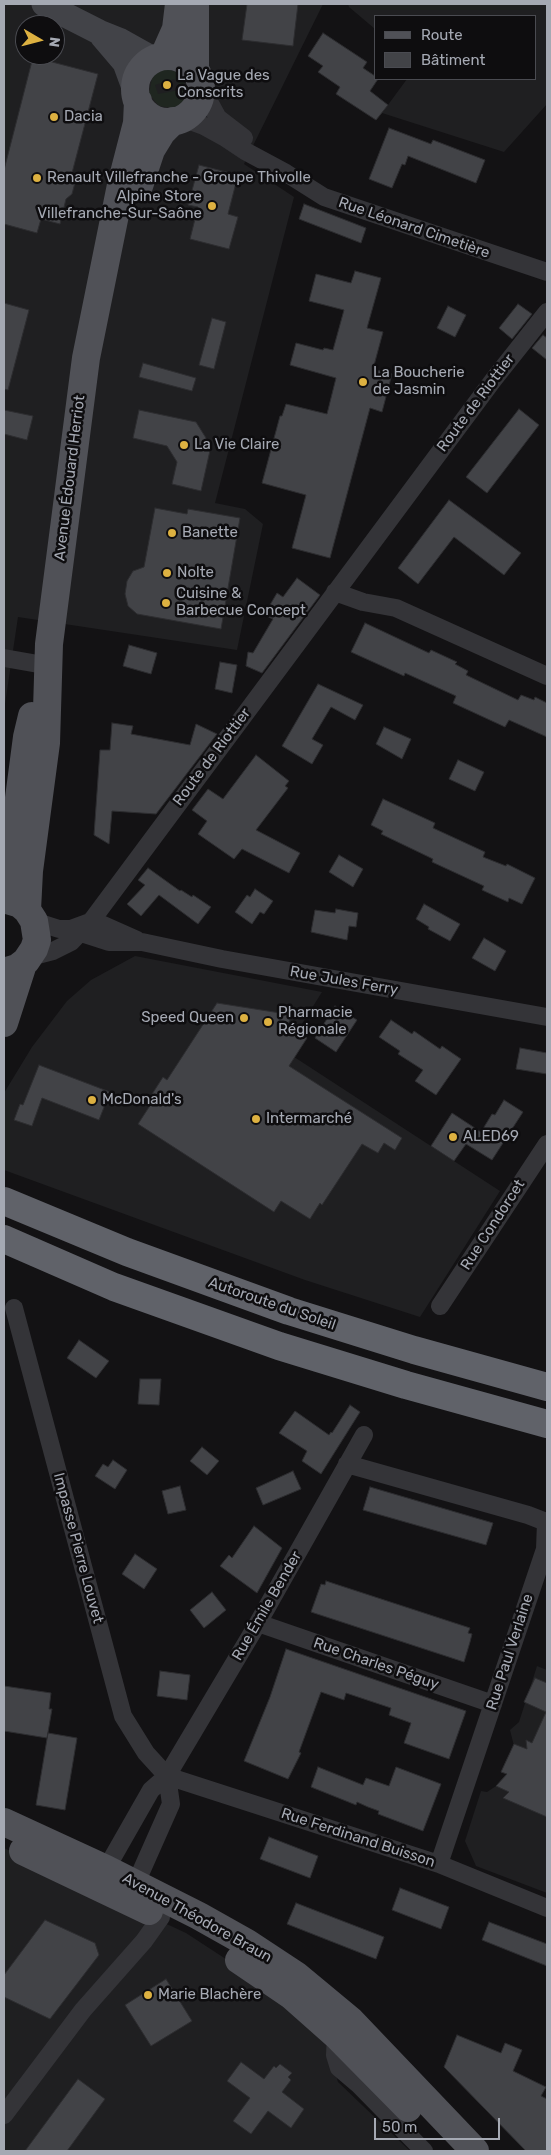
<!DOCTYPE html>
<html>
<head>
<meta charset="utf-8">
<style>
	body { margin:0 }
	#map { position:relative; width:551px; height:2155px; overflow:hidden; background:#131214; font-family:Rubik,sans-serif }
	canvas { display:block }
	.frame { position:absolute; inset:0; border:5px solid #a5a9b3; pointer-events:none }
	.legend { position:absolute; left:374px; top:15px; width:162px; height:65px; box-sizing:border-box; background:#0e0d0f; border:1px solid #4a4b51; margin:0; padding:6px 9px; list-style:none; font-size:15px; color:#a5a9b3 }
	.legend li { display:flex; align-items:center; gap:10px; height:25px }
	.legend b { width:25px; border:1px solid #4a4b51 }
	.north { position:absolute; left:15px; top:15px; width:50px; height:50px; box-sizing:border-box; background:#0e0d0f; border:1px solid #4a4b51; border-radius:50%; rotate:98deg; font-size:14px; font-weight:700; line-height:20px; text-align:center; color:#a5a9b3 }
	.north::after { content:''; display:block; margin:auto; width:18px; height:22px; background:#ddb141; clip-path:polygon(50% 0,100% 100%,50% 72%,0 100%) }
	.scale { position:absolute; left:374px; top:2118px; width:126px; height:22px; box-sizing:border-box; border:2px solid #a5a9b3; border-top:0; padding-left:6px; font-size:15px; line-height:18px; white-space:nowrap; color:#a5a9b3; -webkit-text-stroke:4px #0e0d0f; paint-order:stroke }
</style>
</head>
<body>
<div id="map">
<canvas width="551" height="2155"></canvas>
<div class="frame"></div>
<ul class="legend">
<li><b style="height:6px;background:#505157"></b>Route</li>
<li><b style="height:14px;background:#424347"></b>Bâtiment</li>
</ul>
<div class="north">N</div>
<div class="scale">50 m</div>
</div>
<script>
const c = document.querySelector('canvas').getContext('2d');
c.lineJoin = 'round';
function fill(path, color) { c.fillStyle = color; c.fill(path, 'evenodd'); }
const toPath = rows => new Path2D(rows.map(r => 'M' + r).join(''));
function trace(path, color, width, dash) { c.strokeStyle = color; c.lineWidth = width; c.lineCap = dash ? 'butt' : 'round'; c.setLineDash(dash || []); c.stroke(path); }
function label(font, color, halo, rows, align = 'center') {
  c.font = font + ' Rubik,sans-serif'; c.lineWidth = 5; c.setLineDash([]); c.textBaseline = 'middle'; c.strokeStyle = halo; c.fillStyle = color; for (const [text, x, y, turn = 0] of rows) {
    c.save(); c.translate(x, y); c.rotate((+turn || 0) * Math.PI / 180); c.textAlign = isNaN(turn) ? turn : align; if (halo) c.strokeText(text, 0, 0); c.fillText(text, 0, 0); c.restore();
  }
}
const built = toPath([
	[4,4,323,4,244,164,294,197,215,503,245,509,263,524,237,650,18,617,4,711],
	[25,25,55,25,55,55,25,55],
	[348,4,547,4,547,104,504,152,382,113,407,79,535,79,535,16,375,16,375,29,349,7],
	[135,956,322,992,285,1051,500,1191,420,1317,305,1280,4,1170,4,1093,32,1047,67,1001,91,980],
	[537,1666,547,1670,547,1893,476,1866,465,1841,481,1791,487,1792,496,1786,506,1774,501,1772,507,1758,512,1760,514,1746,510,1730,519,1722],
	[4,1848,186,1933,281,1995,322,2029,338,2082,410,2151,4,2151]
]);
const green = toPath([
	[165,69,178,72,178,75,183,77,184,82,183,103,173,108,159,106,149,94,152,79,155,74],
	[174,79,179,84,179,90,158,94,155,85]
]);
const building = toPath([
	[247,4,298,4,293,46,242,40,247,4],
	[323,33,367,62,363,68,375,76,375,79,378,79,370,91,388,105,376,120,336,94,340,87,318,72,323,66,308,56,323,33],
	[33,57,98,74,72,173,76,179,72,194,66,199,60,224,41,219,37,233,4,224,4,170,33,57],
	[389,128,431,144,433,140,485,160,476,183,408,156,405,165,402,164,392,188,369,179,389,128],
	[199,165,238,175,228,214,238,217,229,249,190,239,198,207,188,205,199,165],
	[304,204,366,228,361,243,299,219,304,204],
	[355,271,381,278,367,328,383,332,373,369,392,374,382,412,370,408,330,558,292,548,306,495,262,483,280,416,282,416,286,404,327,414,336,378,290,365,296,343,323,350,324,348,333,350,344,310,309,301,316,274,351,283,355,271],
	[4,303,29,310,8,390,4,389,4,303],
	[518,304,532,314,512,339,499,328,518,304],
	[448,306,466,315,455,337,437,328,448,306],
	[212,318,226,322,214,369,199,365,212,318],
	[543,335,547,338,547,360,532,348,543,335],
	[143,363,196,378,192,391,139,377,143,363],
	[519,409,539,425,487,493,466,477,519,409],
	[4,410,33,416,27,440,4,434,4,410],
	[139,410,196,422,211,446,201,491,172,484,177,462,167,446,133,438,139,410],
	[449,500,521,553,504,575,454,537,418,584,398,568,449,500],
	[155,508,187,514,188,509,240,518,221,629,137,614,128,606,125,594,127,581,133,571,144,567,155,508],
	[297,578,320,595,262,673,246,666,248,652,253,653,273,619,264,615,277,593,283,597,297,578],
	[365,623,429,653,431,650,457,662,455,664,468,671,466,675,518,700,521,695,534,700,535,697,547,703,547,737,509,720,505,727,453,703,456,696,405,673,404,676,351,652,365,623],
	[129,645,157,653,151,674,123,666,129,645],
	[220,662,237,665,232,693,215,689,220,662],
	[318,684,363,705,355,720,331,707,312,739,323,745,312,764,282,746,318,684],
	[112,723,133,726,131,734,190,745,196,724,217,734,156,814,112,811,109,844,94,835,100,750,110,750,112,723],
	[384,727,411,739,402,759,376,744,384,727],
	[256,755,289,781,285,786,288,788,256,830,300,853,289,873,242,849,234,859,198,834,207,821,192,810,208,789,223,799,256,755],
	[458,760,484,772,475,791,449,779,458,760],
	[383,799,435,823,433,828,485,852,483,857,506,866,507,864,535,878,522,904,509,898,508,902,482,890,484,886,432,862,433,859,381,834,383,831,371,825,383,799],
	[339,855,363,869,353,887,329,872,339,855],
	[148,868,180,891,181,890,192,897,193,895,211,907,198,924,159,895,141,916,127,904,145,885,138,880,148,868],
	[255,889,273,901,264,914,260,912,252,924,235,912,247,895,250,897,255,889],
	[424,904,460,924,450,941,428,929,429,927,416,919,424,904],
	[336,909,358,913,356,927,349,926,347,940,311,932,315,910,335,913,336,909],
	[484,938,506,951,495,971,472,958,484,938],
	[217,1003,293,1015,287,1025,307,1038,289,1066,402,1138,395,1150,384,1143,378,1153,362,1144,322,1205,320,1203,310,1219,281,1201,274,1212,138,1124,151,1104,147,1102,163,1077,167,1080,217,1003],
	[335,1006,357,1020,336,1052,315,1038,335,1006],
	[391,1020,412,1034,414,1031,440,1049,442,1046,461,1059,436,1095,415,1081,423,1070,398,1054,400,1051,379,1037,391,1020],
	[520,1048,547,1053,547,1074,516,1069,520,1048],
	[39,1065,110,1092,99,1120,42,1098,32,1126,14,1120,20,1104,23,1105,39,1065],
	[504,1100,523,1112,492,1160,466,1144,454,1161,431,1146,452,1113,481,1132,492,1114,495,1115,504,1100],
	[79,1340,109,1361,96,1378,67,1358,79,1340],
	[140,1379,161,1379,159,1405,138,1404,140,1379],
	[350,1405,360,1412,321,1474,302,1461,307,1451,279,1433,295,1411,329,1435,331,1432,332,1433,350,1405],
	[202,1447,219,1461,207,1475,190,1461,202,1447],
	[113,1460,127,1470,115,1489,95,1476,103,1464,108,1467,113,1460],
	[293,1471,301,1489,263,1505,256,1488,293,1471],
	[180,1486,186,1510,168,1514,162,1491,180,1486],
	[370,1487,493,1523,486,1545,363,1510,370,1487],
	[254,1526,282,1548,257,1593,220,1566,229,1555,232,1558,254,1526],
	[135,1554,157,1569,144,1589,122,1574,135,1554],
	[326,1581,470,1628,468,1633,472,1634,470,1642,464,1662,311,1612,321,1584,325,1585,326,1581],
	[212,1592,226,1610,204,1628,190,1610,212,1592],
	[286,1649,466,1711,449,1759,404,1743,411,1723,389,1715,391,1708,346,1693,344,1700,321,1692,299,1752,301,1753,288,1779,244,1761,270,1697,286,1649],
	[160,1671,190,1675,187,1700,157,1696,160,1671],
	[535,1678,547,1683,547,1817,503,1798,509,1792,496,1786,507,1774,501,1772,514,1744,527,1749,526,1740,532,1743,546,1712,524,1702,535,1678],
	[4,1686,51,1693,49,1709,52,1709,47,1738,4,1731,4,1686],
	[48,1733,77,1738,65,1810,36,1805,48,1733],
	[318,1767,363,1785,366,1778,389,1786,396,1767,441,1784,423,1831,378,1814,379,1811,368,1807,357,1802,356,1805,311,1787,318,1767],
	[269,1837,318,1856,310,1878,260,1859,269,1837],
	[400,1888,449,1907,441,1929,392,1910,400,1888],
	[296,1903,384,1937,376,1959,287,1924,296,1903],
	[45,1920,95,1943,99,1955,50,2019,4,1997,4,1975,45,1920],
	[489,1922,547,1944,547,1966,482,1940,489,1922],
	[166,1979,192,2021,151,2046,125,2005,166,1979],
	[457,2035,501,2053,505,2043,522,2050,513,2071,546,2087,541,2096,547,2099,547,2151,526,2151,444,2067,457,2035],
	[241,2062,264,2079,274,2066,276,2068,280,2064,292,2073,288,2077,291,2080,282,2092,304,2109,291,2128,268,2111,251,2134,233,2121,250,2098,227,2081,241,2062],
	[78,2079,105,2099,67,2151,25,2151,78,2079]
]);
const street = toPath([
	[200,85,218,118,244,138],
	[182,118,204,126,224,137,245,151,286,173,324,197,547,272],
	[335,592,363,602,396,608,547,676],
	[4,658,44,665],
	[92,920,137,940],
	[34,921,59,929,71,929,90,922],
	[81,933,109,942,142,942,222,959,547,1017],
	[30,957,53,951,71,942,92,920,494,379,547,312],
	[440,1306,547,1144],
	[14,1308,123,1716,146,1753,167,1776],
	[347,1464,528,1515,546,1522,545,1549,439,1864],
	[258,1623,493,1704],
	[167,1776,439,1864,547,1908],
	[102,1876,151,1790,167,1776,258,1623,364,1435],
	[132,1892,171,1804,167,1776],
	[336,2035,335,2055,339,2068,359,2085,424,2151],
	[4,2115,83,2010,144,1941,161,1917]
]);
const secondary = toPath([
	[44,4,99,32,119,40,153,59],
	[102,36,125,63,136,93]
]);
const primary = toPath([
	[195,4,195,71],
	[164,56,176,29,179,4],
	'135 89a33 33 0 1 1 66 0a33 33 0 1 1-66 0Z',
	[139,186,151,150,162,132,173,121],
	[4,880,14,836,27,737,32,716],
	[4,899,20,904,27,910,34,921,37,940,34,949,26,961,17,968,4,972],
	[27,910,29,871,46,743,49,644,86,358,121,185,137,123,138,101],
	[4,1023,23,964],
	[4,1822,106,1869,199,1916,247,1943,297,1976,350,2020,475,2151],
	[23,1851,149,1911],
	[239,1960,292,1996,336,2035,408,2108]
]);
const highway = toPath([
	[4,1201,127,1252,289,1311,414,1350,547,1387],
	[4,1239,114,1287,279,1346,406,1385,547,1424]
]);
const markers = [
	[167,85,5,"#ddb141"],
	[54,117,5,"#ddb141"],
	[37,178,5,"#ddb141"],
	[212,206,5,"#ddb141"],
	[363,382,5,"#ddb141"],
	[184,445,5,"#ddb141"],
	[172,533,5,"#ddb141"],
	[167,573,5,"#ddb141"],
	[166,603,5,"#ddb141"],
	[244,1018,5,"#ddb141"],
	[268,1022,5,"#ddb141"],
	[92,1100,5,"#ddb141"],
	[256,1119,5,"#ddb141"],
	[453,1137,5,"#ddb141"],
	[148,1995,5,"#ddb141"]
];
const poiNames = [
	["La Vague des",177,76],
	["Conscrits",177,93],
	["Dacia",64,117],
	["Renault Villefranche - Groupe Thivolle",47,178],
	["Alpine Store",202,197,"right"],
	["Villefranche-Sur-Saône",202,214,"right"],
	["La Boucherie",373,373],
	["de Jasmin",373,390],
	["La Vie Claire",194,445],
	["Banette",182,533],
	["Nolte",177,573],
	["Cuisine &",176,594],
	["Barbecue Concept",176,611],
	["Pharmacie",278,1013],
	["Régionale",278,1030],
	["Speed Queen",234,1018,"right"],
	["McDonald's",102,1100],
	["Intermarché",266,1119],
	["ALED69",463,1137],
	["Marie Blachère",158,1995]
];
const streetNames = [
	["Rue Léonard Cimetière",414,228,19],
	["Route de Riottier",476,403,-53],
	["Avenue Édouard Herriot",70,478,-83],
	["Route de Riottier",212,757,-53],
	["Rue Jules Ferry",344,981,10],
	["Rue Condorcet",493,1225,-57],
	["Autoroute du Soleil",272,1304,19],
	["Impasse Pierre Louvet",78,1548,75],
	["Rue Émile Bender",267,1606,-60],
	["Rue Paul Verlaine",510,1652,-72],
	["Rue Charles Péguy",376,1664,19],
	["Rue Ferdinand Buisson",358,1838,18],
	["Avenue Théodore Braun",197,1918,29]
];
fill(built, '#1f1f21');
fill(green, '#1f2620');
fill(building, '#424347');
trace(building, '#2d2d30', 1);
trace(street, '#343438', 18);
trace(secondary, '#424348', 25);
trace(primary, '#505157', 28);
trace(highway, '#606269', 28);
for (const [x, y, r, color] of markers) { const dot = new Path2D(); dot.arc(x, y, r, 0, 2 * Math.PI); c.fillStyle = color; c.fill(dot); trace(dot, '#0e0d0f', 2); }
label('15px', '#a5a9b3', '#0e0d0f', poiNames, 'left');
label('15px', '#a5a9b3', '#0e0d0f', streetNames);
</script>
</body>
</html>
